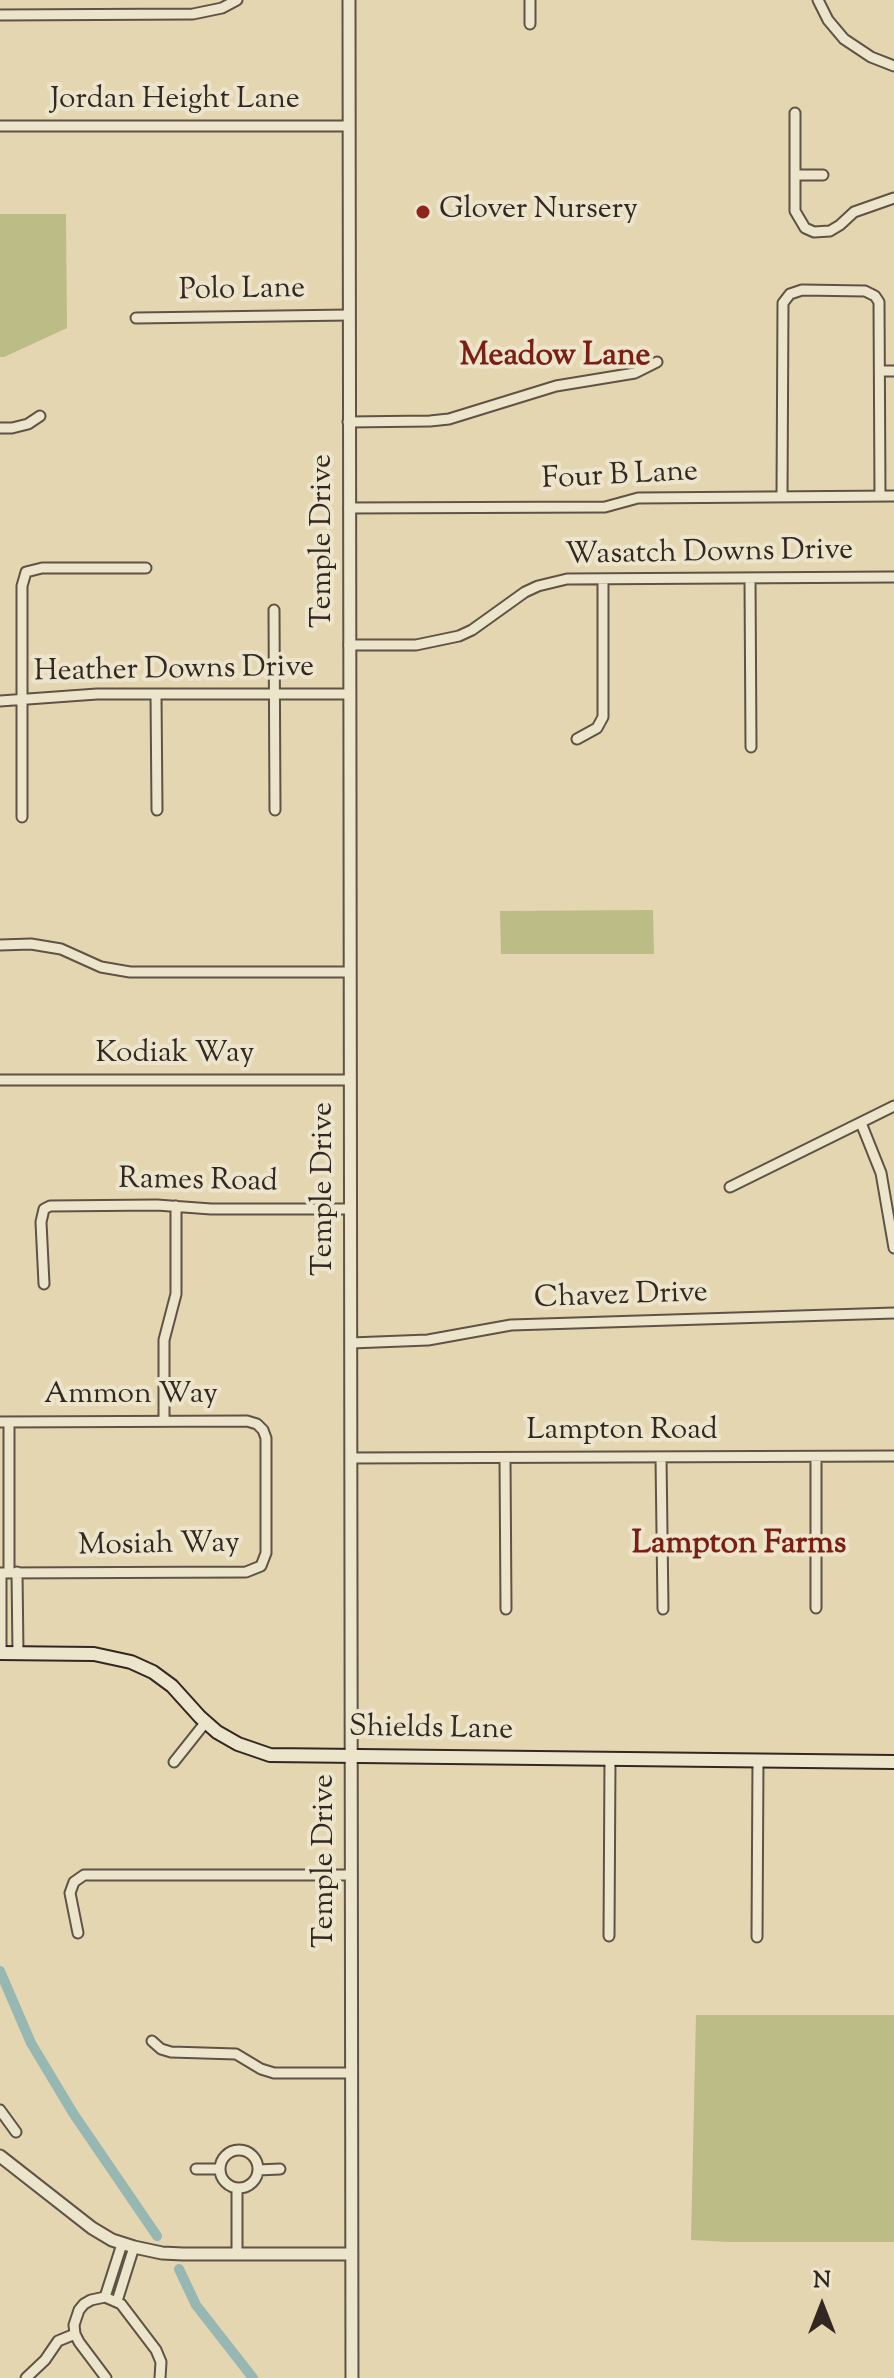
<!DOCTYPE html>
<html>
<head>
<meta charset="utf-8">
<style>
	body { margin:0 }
	#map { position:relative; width:894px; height:2378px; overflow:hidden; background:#e4d6b0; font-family:"Sorts Mill Goudy",serif }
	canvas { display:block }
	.north { position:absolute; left:782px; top:2266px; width:80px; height:80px; -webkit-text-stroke:6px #ede4cc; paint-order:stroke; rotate:0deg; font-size:22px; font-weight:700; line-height:32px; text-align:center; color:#322721 }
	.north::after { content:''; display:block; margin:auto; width:28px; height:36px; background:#322721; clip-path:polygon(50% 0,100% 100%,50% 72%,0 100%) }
</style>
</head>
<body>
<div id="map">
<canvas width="894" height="2378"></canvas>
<div class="north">N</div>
</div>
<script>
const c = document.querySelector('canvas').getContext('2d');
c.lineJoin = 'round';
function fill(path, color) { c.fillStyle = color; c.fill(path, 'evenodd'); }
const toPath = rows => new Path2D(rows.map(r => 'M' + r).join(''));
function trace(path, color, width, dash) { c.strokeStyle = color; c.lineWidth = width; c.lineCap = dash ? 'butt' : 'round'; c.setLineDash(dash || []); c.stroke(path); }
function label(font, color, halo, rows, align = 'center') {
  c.font = font + ' "Sorts Mill Goudy",serif'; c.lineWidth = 8; c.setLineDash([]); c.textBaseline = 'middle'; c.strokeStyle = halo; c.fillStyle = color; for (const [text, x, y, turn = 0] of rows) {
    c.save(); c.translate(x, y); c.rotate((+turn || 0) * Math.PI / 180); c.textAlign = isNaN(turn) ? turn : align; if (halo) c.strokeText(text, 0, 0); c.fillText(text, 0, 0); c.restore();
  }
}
const green = toPath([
	[0,214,66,214,67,328,4,357,0,357],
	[653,910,654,954,501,954,500,911],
	[696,2015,894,2015,894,2242,730,2242,691,2240]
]);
const canal = toPath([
	[0,1971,31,2043,73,2113,157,2236],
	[179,2269,196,2305,253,2378]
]);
const minor = toPath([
	[530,0,530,24],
	[818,0,828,20,844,39,871,57,894,66],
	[0,15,193,14,222,8,237,0],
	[795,113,795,211,805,228,814,232,830,231,840,225,854,212,894,198],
	[0,126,349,126],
	[795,175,823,175],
	[136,318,349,315],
	[881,371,894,371],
	[348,422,430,421,449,419,556,386,635,373,657,362],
	[0,428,12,428,28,424,40,416],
	[782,497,783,303,790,294,802,290,865,291,875,296,879,302,880,496],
	[349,508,605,507,638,498,894,496],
	[750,578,751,747],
	[274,610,275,810],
	[349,645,416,645,459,636,472,630,525,592,538,586,567,579,894,577],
	[156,694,157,810],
	[0,701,97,694,349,694],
	[577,739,597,728,603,717,603,579],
	[22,817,22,586,26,572,42,568,146,568],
	[0,945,31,944,61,949,101,967,130,972,350,972],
	[0,1080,350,1080],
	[861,1123,881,1173,894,1248],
	[730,1187,894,1106],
	[44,1284,41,1222,44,1209,50,1206,157,1205,211,1209,350,1209],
	[351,1343,428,1340,511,1325,894,1313],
	[164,1421,164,1340,176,1294,176,1206],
	[0,1422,247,1421,257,1424,263,1430,266,1438,266,1553,261,1566,246,1572,0,1573],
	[9,1422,9,1573],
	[661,1457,663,1609],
	[816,1457,816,1608],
	[351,1458,894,1456],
	[505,1458,506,1609],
	[17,1572,18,1653],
	[1,1573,1,1653],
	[174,1762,205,1723],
	[78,1933,70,1893,74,1882,84,1875,351,1875],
	[609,1936,610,1759],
	[757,1937,758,1760],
	[152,2041,161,2049,171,2052,236,2054,261,2069,274,2073,352,2073],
	[0,2110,16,2132],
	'220 2169a19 19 0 1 1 38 0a19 19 0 1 1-38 0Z',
	[196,2169,220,2169],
	[258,2170,280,2169],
	[237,2253,237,2188],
	[105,2297,122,2244],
	[117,2301,134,2247],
	[26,2378,45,2360,58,2341,75,2334],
	[106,2378,79,2342,75,2334,74,2325,79,2310,84,2304,91,2300,105,2297,121,2304,156,2350,161,2362,160,2378]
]);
const tertiary = toPath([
	[349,0,352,2378],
	[0,2156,92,2228,112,2240,134,2247,162,2253,183,2254,352,2254]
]);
const secondary = toPath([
	[0,1653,94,1654,131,1662,153,1672,172,1686,200,1717,217,1732,238,1744,270,1755,894,1762]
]);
const markers = [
	[423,212,8,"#8f2418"]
];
const streetNames = [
	["Jordan Height Lane",175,102],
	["Polo Lane",242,292,-1],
	["Four B Lane",620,478,-3],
	["Temple Drive",325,541,-90],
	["Wasatch Downs Drive",709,555,-1],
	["Heather Downs Drive",174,672,-1],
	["Kodiak Way",175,1056],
	["Rames Road",198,1183,1],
	["Temple Drive",326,1189,-90],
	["Chavez Drive",621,1298,-2],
	["Ammon Way",131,1397],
	["Lampton Road",622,1433],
	["Mosiah Way",159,1547,-1],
	["Shields Lane",431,1731,1],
	["Temple Drive",327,1861,-90]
];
const poiNames = [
	["Glover Nursery",439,212]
];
const neighbourhoodNames = [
	["Meadow Lane",555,359],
	["Lampton Farms",739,1547]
];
fill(green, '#bcbc86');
trace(canal, '#97b7b2', 10);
trace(minor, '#5e5345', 13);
trace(tertiary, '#5e5345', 15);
trace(secondary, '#322721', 16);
trace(minor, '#ede4cc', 9);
trace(tertiary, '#ede4cc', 11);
trace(secondary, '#ede4cc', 12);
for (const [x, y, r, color] of markers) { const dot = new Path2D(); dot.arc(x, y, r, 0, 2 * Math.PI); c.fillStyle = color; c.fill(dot); trace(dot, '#ede4cc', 3); }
label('30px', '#322721', '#ede4cc', streetNames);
label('30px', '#322721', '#ede4cc', poiNames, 'left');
label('bold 32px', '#7a1f14', '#ede4cc', neighbourhoodNames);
</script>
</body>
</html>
